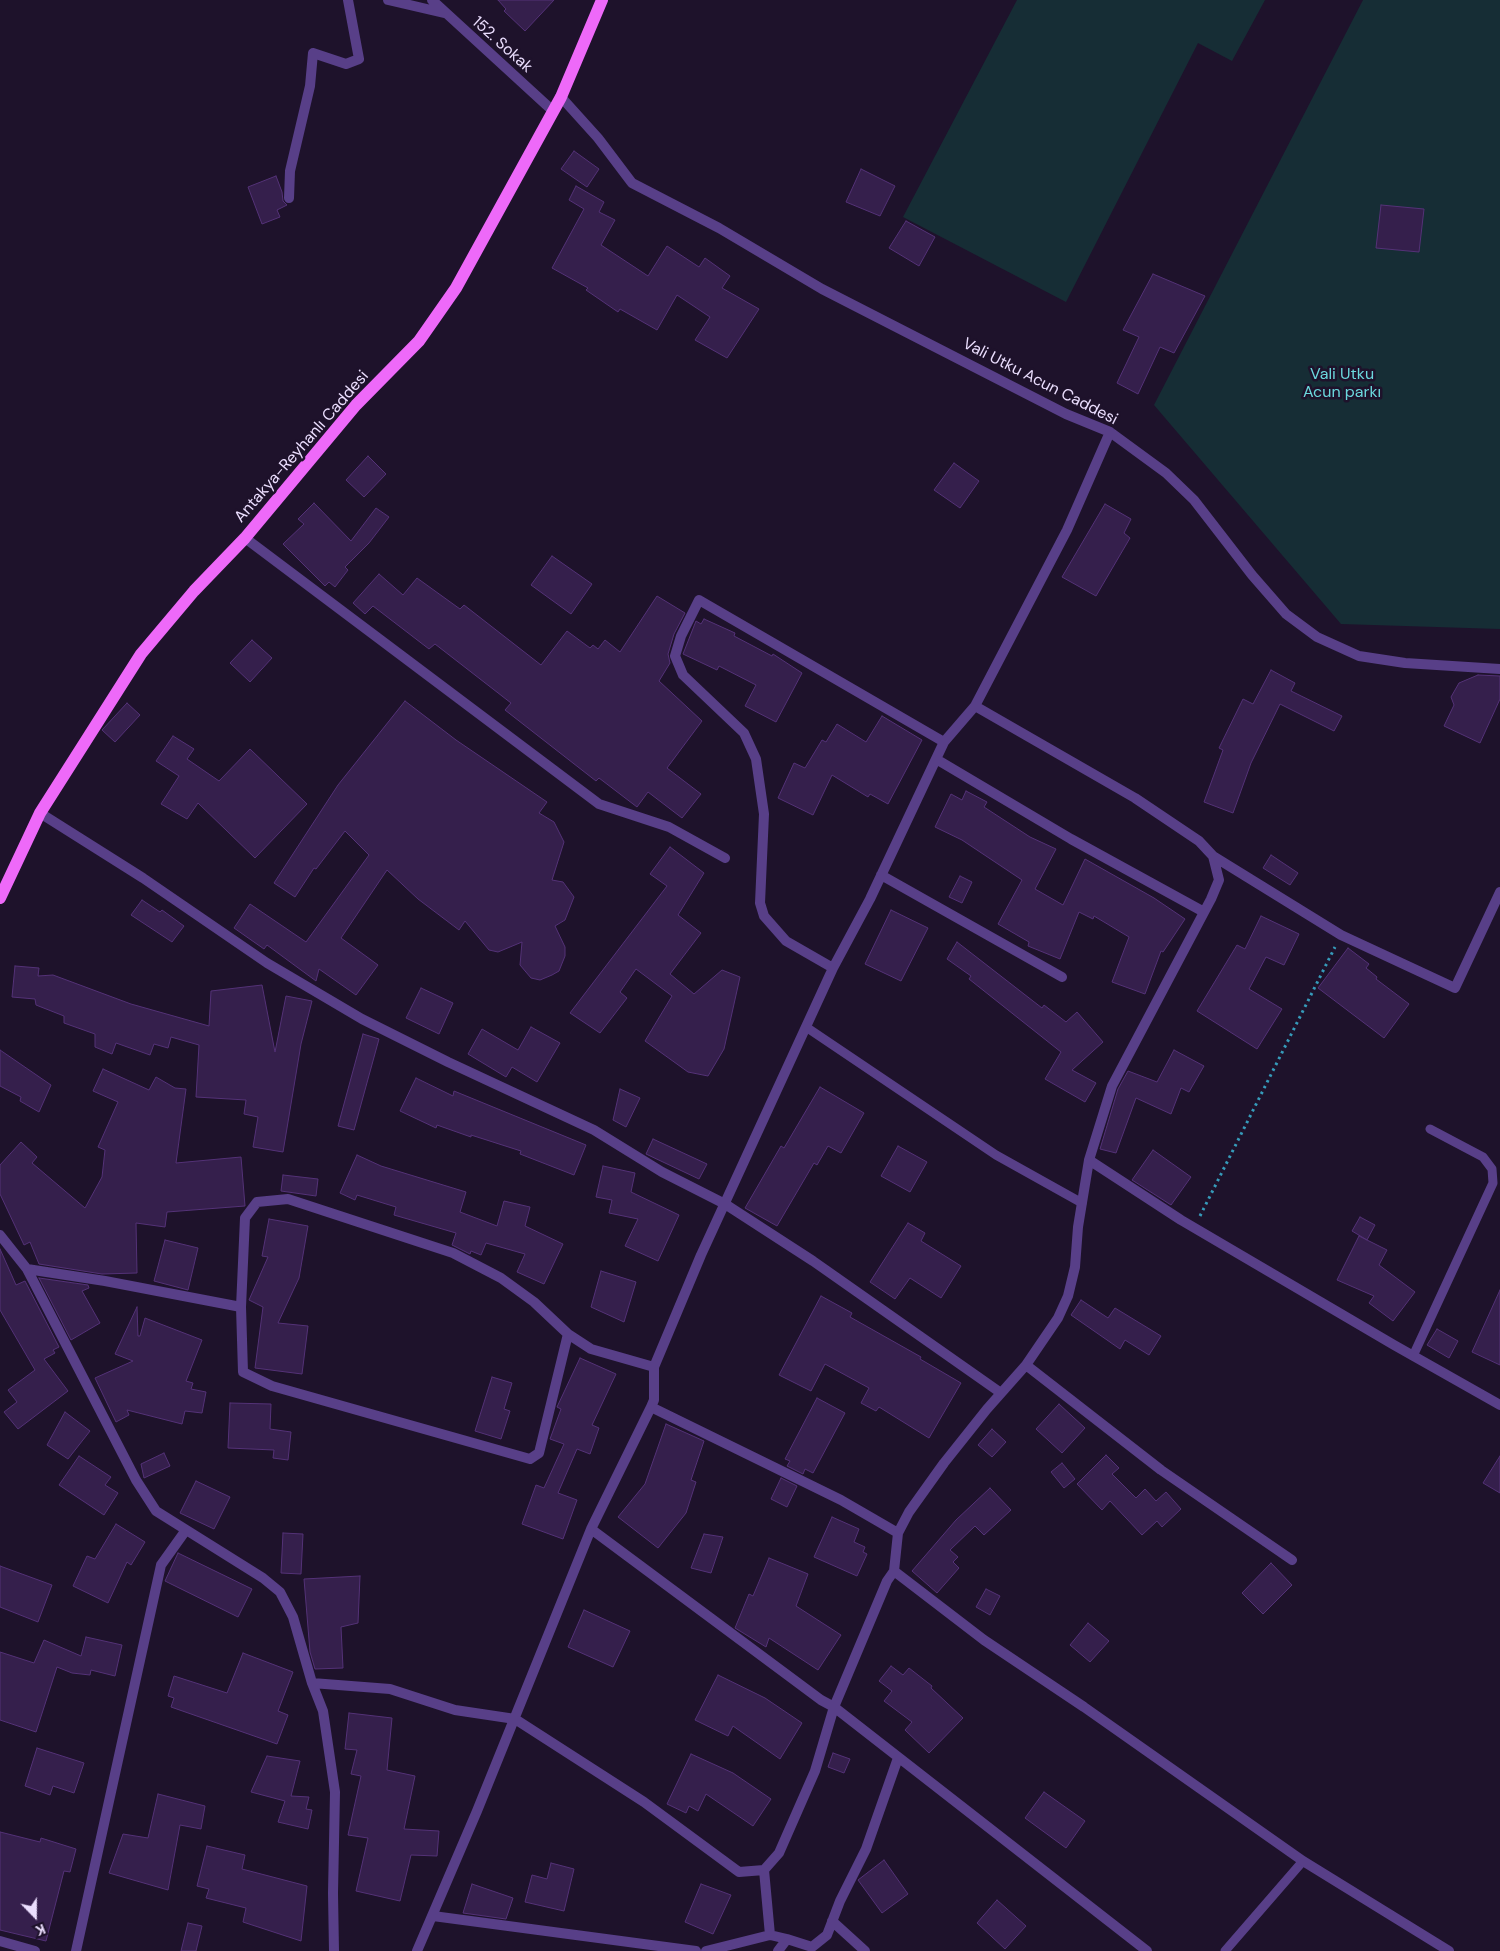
<!DOCTYPE html>
<html>
<head>
<meta charset="utf-8">
<style>
	body { margin:0 }
	#map { position:relative; width:1500px; height:1951px; overflow:hidden; background:#1e122b; font-family:"DM Sans",sans-serif }
	canvas { display:block }
	.north { position:absolute; left:10px; top:1891px; width:50px; height:50px; -webkit-text-stroke:4px #1e122b; paint-order:stroke; rotate:158deg; font-size:14px; font-weight:700; line-height:20px; text-align:center; color:#ebdefe }
	.north::after { content:''; display:block; margin:auto; width:18px; height:22px; background:#ebdefe; clip-path:polygon(50% 0,100% 100%,50% 72%,0 100%) }
</style>
</head>
<body>
<div id="map">
<canvas width="1500" height="1951"></canvas>
<div class="north">K</div>
</div>
<script>
const c = document.querySelector('canvas').getContext('2d');
c.lineJoin = 'round';
function fill(path, color) { c.fillStyle = color; c.fill(path, 'evenodd'); }
const toPath = rows => new Path2D(rows.map(r => 'M' + r).join(''));
function trace(path, color, width, dash) { c.strokeStyle = color; c.lineWidth = width; c.lineCap = dash ? 'butt' : 'round'; c.setLineDash(dash || []); c.stroke(path); }
function label(font, color, halo, rows, align = 'center') {
  c.font = font + ' "DM Sans",sans-serif'; c.lineWidth = 5; c.setLineDash([]); c.textBaseline = 'middle'; c.strokeStyle = halo; c.fillStyle = color; for (const [text, x, y, turn = 0] of rows) {
    c.save(); c.translate(x, y); c.rotate((+turn || 0) * Math.PI / 180); c.textAlign = isNaN(turn) ? turn : align; if (halo) c.strokeText(text, 0, 0); c.fillText(text, 0, 0); c.restore();
  }
}
const green = toPath([
	[1017,0,1265,0,1232,61,1198,43,1066,302,903,217],
	[1363,0,1500,0,1500,629,1341,624,1154,405]
]);
const building = toPath([
	[498,0,554,0,525,31,504,11,506,9,498,0],
	[574,151,599,169,587,187,561,169,574,151],
	[861,169,895,186,880,216,846,202,861,169],
	[276,176,282,192,283,201,287,205,277,210,280,217,262,224,248,187,276,176],
	[576,186,604,202,599,212,615,220,601,245,648,276,667,246,699,267,705,258,730,276,722,288,759,309,727,358,695,340,710,317,677,295,657,330,620,309,618,312,586,290,588,288,552,268,584,209,569,200,576,186],
	[1381,205,1424,209,1419,252,1376,248,1381,205],
	[906,221,935,237,919,266,889,248,906,221],
	[1153,274,1205,296,1174,353,1160,347,1138,394,1117,383,1139,337,1123,330,1153,274],
	[368,456,386,474,364,497,346,480,368,456],
	[954,463,979,481,960,508,934,490,954,463],
	[314,503,351,541,376,508,389,517,369,543,345,567,348,570,335,587,329,582,325,586,283,544,304,524,298,519,314,503],
	[1105,504,1131,519,1124,533,1130,538,1096,596,1062,577,1105,504],
	[552,556,592,584,571,614,531,585,552,556],
	[379,574,403,595,417,578,460,609,464,605,541,665,567,631,590,648,593,645,598,649,605,640,620,652,657,596,685,613,674,634,668,654,670,663,659,681,702,721,667,768,701,794,682,818,648,792,637,807,599,778,596,781,505,710,511,703,435,644,429,649,373,606,365,614,353,603,379,574],
	[704,619,735,633,734,636,772,656,773,654,802,673,776,722,745,706,756,685,719,666,717,670,683,654,696,621,701,624,704,619],
	[252,640,272,658,250,682,230,663,252,640],
	[1271,670,1295,683,1291,691,1342,716,1334,731,1280,704,1251,763,1233,813,1204,802,1223,750,1219,748,1243,699,1253,704,1271,670],
	[1478,675,1500,676,1500,699,1480,743,1444,726,1454,705,1451,697,1459,683,1478,675],
	[405,701,456,740,547,802,539,813,554,822,564,842,552,880,563,882,574,897,565,920,555,926,565,947,565,956,559,971,552,975,540,980,531,978,520,965,522,942,498,952,489,950,465,921,459,930,418,899,387,870,341,938,378,965,356,995,319,969,316,981,267,945,264,949,234,928,250,904,306,942,369,855,345,831,316,869,314,868,295,897,274,883,338,785,405,701],
	[127,703,140,715,115,742,102,730,127,703],
	[882,716,922,740,888,804,870,794,868,797,832,775,813,815,778,798,794,763,805,768,822,740,826,742,837,724,866,742,882,716],
	[173,736,194,749,187,759,219,781,250,749,307,804,255,858,198,803,187,819,161,804,179,776,156,761,173,736],
	[966,791,987,802,984,807,1030,837,1056,849,1035,889,1063,905,1085,859,1154,898,1185,919,1163,952,1161,951,1145,994,1112,982,1129,937,1094,916,1093,919,1079,912,1060,959,1028,946,1029,942,998,924,1022,880,962,840,935,827,951,794,962,800,966,791],
	[670,847,704,873,678,915,701,933,670,974,694,994,722,970,740,977,724,1049,708,1076,688,1072,645,1041,672,996,636,969,620,992,627,998,600,1033,570,1013,667,886,650,874,670,847],
	[1271,855,1298,873,1290,885,1263,868,1271,855],
	[960,876,972,882,962,903,949,897,960,876],
	[142,900,160,912,162,910,184,926,172,942,131,915,142,900],
	[891,910,928,928,901,981,865,964,891,910],
	[1261,916,1299,934,1284,965,1266,957,1249,989,1282,1009,1257,1049,1197,1011,1237,945,1245,949,1261,916],
	[957,942,1042,1008,1044,1005,1066,1022,1077,1012,1103,1042,1072,1070,1096,1083,1085,1102,1045,1079,1061,1052,969,979,971,976,947,959,957,942],
	[1348,948,1369,964,1366,968,1377,977,1376,979,1409,1004,1384,1038,1318,988,1348,948],
	[15,966,39,968,38,976,53,975,131,1004,209,1026,211,991,262,985,275,1052,286,996,312,1001,301,1044,283,1152,253,1147,258,1117,244,1114,246,1100,196,1097,199,1045,171,1037,168,1048,154,1044,150,1055,116,1043,112,1054,95,1047,95,1034,64,1023,64,1016,36,1005,35,999,12,997,15,966],
	[421,988,453,1003,439,1034,406,1018,421,988],
	[531,1027,560,1043,537,1082,512,1067,506,1077,468,1054,482,1029,518,1050,531,1027],
	[363,1034,379,1039,354,1130,338,1126,363,1034],
	[0,1050,51,1085,39,1112,20,1101,21,1097,0,1086,0,1050],
	[1174,1050,1204,1066,1189,1092,1181,1088,1171,1114,1136,1098,1116,1153,1100,1149,1118,1089,1128,1071,1157,1082,1174,1050],
	[103,1069,149,1090,156,1077,175,1088,186,1089,176,1163,241,1157,245,1206,167,1212,165,1227,136,1223,137,1273,102,1274,39,1264,30,1242,24,1245,0,1194,0,1165,21,1142,37,1157,32,1163,85,1208,102,1177,105,1150,98,1147,118,1102,93,1091,103,1069],
	[416,1078,453,1096,454,1091,586,1145,574,1175,520,1154,521,1151,471,1135,471,1137,437,1125,436,1128,400,1111,416,1078],
	[820,1087,864,1113,841,1153,828,1146,817,1165,814,1163,777,1226,745,1208,781,1146,784,1148,820,1087],
	[620,1089,640,1098,626,1127,613,1120,620,1089],
	[653,1139,707,1164,699,1179,646,1154,653,1139],
	[898,1146,927,1162,910,1192,881,1176,898,1146],
	[1153,1150,1191,1177,1171,1205,1132,1180,1153,1150],
	[357,1155,381,1166,466,1192,460,1212,497,1226,504,1201,530,1207,525,1226,563,1244,544,1284,517,1272,525,1254,486,1243,481,1255,471,1251,470,1254,452,1245,456,1233,394,1215,396,1207,357,1195,355,1200,340,1193,357,1155],
	[603,1166,635,1173,631,1192,679,1215,658,1261,625,1246,638,1219,609,1213,612,1200,596,1197,603,1166],
	[283,1175,318,1179,316,1196,281,1191,283,1175],
	[1360,1217,1375,1225,1367,1240,1352,1231,1360,1217],
	[269,1219,308,1226,299,1278,278,1323,308,1326,302,1374,255,1368,263,1307,249,1300,268,1257,262,1256,269,1219],
	[908,1223,925,1233,921,1241,961,1266,941,1298,910,1278,895,1299,870,1282,908,1223],
	[1359,1236,1387,1250,1379,1265,1415,1292,1393,1321,1369,1303,1374,1296,1337,1280,1359,1236],
	[165,1240,198,1248,188,1290,154,1281,165,1240],
	[0,1249,16,1285,25,1281,59,1347,53,1350,55,1353,44,1359,68,1391,18,1429,4,1412,17,1402,8,1390,35,1370,0,1310,0,1249],
	[601,1271,636,1282,624,1322,591,1307,601,1271],
	[39,1278,88,1285,89,1288,82,1291,100,1323,71,1340,39,1278],
	[1500,1290,1500,1365,1472,1352,1500,1290],
	[821,1296,852,1313,850,1317,921,1357,920,1359,961,1383,929,1438,879,1407,876,1411,861,1403,869,1388,825,1364,811,1391,779,1375,821,1296],
	[1081,1300,1108,1318,1115,1308,1161,1336,1149,1355,1125,1340,1120,1349,1071,1315,1081,1300],
	[137,1307,138,1336,140,1336,145,1318,202,1340,186,1381,193,1383,191,1389,206,1392,202,1413,185,1411,182,1424,127,1410,129,1415,116,1422,95,1378,133,1361,115,1354,137,1307],
	[1437,1329,1458,1341,1449,1358,1427,1345,1437,1329],
	[580,1358,616,1374,592,1425,599,1428,590,1454,577,1449,558,1493,577,1500,563,1539,522,1524,536,1485,544,1488,564,1444,550,1439,561,1409,557,1407,580,1358],
	[492,1377,512,1383,504,1409,510,1411,501,1439,475,1431,492,1377],
	[817,1398,845,1413,813,1473,805,1469,803,1474,787,1466,790,1461,785,1459,817,1398],
	[230,1403,271,1404,270,1429,291,1432,288,1460,273,1458,274,1450,228,1448,230,1403],
	[1059,1404,1085,1428,1062,1453,1036,1429,1059,1404],
	[65,1412,90,1431,68,1459,47,1445,65,1412],
	[666,1424,704,1441,691,1480,696,1482,686,1513,658,1548,618,1517,645,1484,666,1424],
	[992,1429,1006,1442,992,1457,978,1445,992,1429],
	[164,1453,170,1466,144,1478,141,1464,164,1453],
	[1106,1455,1119,1468,1112,1474,1136,1498,1145,1489,1156,1501,1166,1492,1181,1509,1162,1527,1157,1521,1142,1535,1110,1501,1102,1510,1077,1484,1106,1455],
	[79,1456,111,1477,105,1485,118,1493,104,1515,59,1485,79,1456],
	[1500,1456,1500,1493,1483,1483,1500,1456],
	[1062,1463,1075,1479,1064,1488,1051,1472,1062,1463],
	[781,1478,797,1486,787,1507,771,1499,781,1478],
	[196,1481,230,1497,214,1529,180,1513,196,1481],
	[990,1488,1011,1510,984,1535,975,1526,950,1550,958,1557,953,1562,959,1568,937,1593,912,1571,956,1520,990,1488],
	[832,1517,859,1529,854,1542,865,1547,863,1552,867,1554,857,1576,814,1557,832,1517],
	[116,1524,145,1542,131,1565,127,1562,108,1603,73,1586,87,1556,95,1559,116,1524],
	[283,1533,303,1534,301,1574,281,1573,283,1533],
	[704,1534,723,1537,711,1573,691,1568,704,1534],
	[178,1553,252,1589,238,1617,165,1581,178,1553],
	[769,1558,808,1574,796,1606,841,1635,818,1670,769,1638,766,1647,735,1628,749,1594,753,1596,769,1558],
	[1271,1563,1292,1585,1263,1614,1242,1593,1271,1563],
	[0,1566,52,1585,38,1622,0,1607,0,1566],
	[360,1576,358,1623,341,1627,343,1668,315,1669,310,1652,304,1579,360,1576],
	[986,1589,1000,1596,990,1615,976,1607,986,1589],
	[584,1610,630,1631,613,1667,568,1647,584,1610],
	[1088,1623,1109,1641,1090,1662,1070,1645,1088,1623],
	[86,1637,122,1645,115,1676,91,1670,90,1675,72,1673,57,1667,36,1732,0,1720,0,1652,34,1663,44,1640,81,1656,86,1637],
	[243,1653,293,1672,278,1711,288,1715,277,1744,171,1707,174,1698,168,1696,174,1676,227,1693,243,1653],
	[891,1666,903,1675,909,1668,932,1686,931,1688,963,1718,929,1753,905,1730,912,1722,884,1701,892,1691,879,1681,891,1666],
	[718,1675,765,1698,802,1723,780,1759,733,1726,728,1736,695,1720,718,1675],
	[349,1713,392,1718,387,1770,415,1776,404,1829,439,1831,437,1856,411,1855,400,1901,356,1891,368,1838,348,1835,361,1776,351,1774,357,1750,345,1749,349,1713],
	[37,1748,84,1763,74,1793,53,1786,50,1795,25,1786,37,1748],
	[833,1753,850,1759,844,1773,828,1767,833,1753],
	[691,1754,733,1773,771,1799,753,1826,706,1794,698,1811,689,1806,686,1813,667,1804,691,1754],
	[267,1756,300,1761,291,1796,309,1797,306,1809,312,1810,308,1829,278,1822,285,1801,251,1792,267,1756],
	[1044,1792,1085,1821,1066,1848,1025,1818,1044,1792],
	[158,1794,205,1806,201,1829,180,1825,168,1890,109,1873,123,1834,148,1838,158,1794],
	[0,1832,40,1842,41,1838,76,1849,70,1872,64,1871,46,1941,0,1930,0,1832],
	[207,1846,245,1855,242,1869,307,1886,301,1941,243,1922,246,1908,206,1898,209,1889,197,1886,207,1846],
	[884,1860,908,1894,882,1913,858,1880,884,1860],
	[551,1863,574,1869,564,1911,525,1902,532,1875,547,1879,551,1863],
	[472,1884,513,1898,506,1919,463,1913,472,1884],
	[701,1884,731,1895,713,1934,685,1922,701,1884],
	[997,1900,1026,1926,1005,1949,977,1923,997,1900],
	[188,1923,202,1926,196,1951,181,1951,188,1923]
]);
const path = toPath([
	[1200,1216,1335,947]
]);
const lane = toPath([
	[806,1027,996,1155,1082,1203],
	[1413,1356,1493,1183,1492,1169,1483,1157,1430,1129],
	[1225,1951,1303,1861]
]);
const street = toPath([
	[388,0,444,13],
	[432,0,553,111],
	[561,97,598,138,632,183,719,228,822,289,1066,414,1110,432,1166,473,1194,500,1252,575,1286,614,1317,637,1359,656,1405,663,1500,669],
	[289,198,290,171,310,86,313,53,346,64,359,59,348,0],
	[245,538,599,804,669,827,725,858],
	[936,759,1071,839,1204,912],
	[40,813,143,878,267,963,362,1019,448,1062,594,1130,662,1172,725,1204,813,1261,1001,1393],
	[1213,856,1341,935,1455,988,1500,892],
	[881,875,1062,977],
	[833,968,786,941,764,916,760,903,764,814,756,759,744,733,683,675,675,656,681,636,699,600,944,742],
	[1089,1160,1181,1220,1394,1345,1500,1405],
	[0,1235,27,1269,136,1480,156,1511,263,1578,280,1592,293,1617,312,1683,323,1711,335,1792,333,1893,334,1951],
	[27,1269,105,1281,241,1307],
	[568,1334,539,1453,530,1459,272,1386,243,1372,241,1307,245,1218,257,1202,288,1199,453,1253,501,1278,534,1302,568,1334,591,1349,654,1367],
	[1026,1365,1161,1470,1292,1560],
	[651,1407,841,1500,898,1533],
	[591,1529,821,1700,834,1707,1147,1951],
	[894,1571,984,1640,1084,1707,1303,1861,1449,1951],
	[312,1683,390,1689,455,1710,515,1719,644,1802,739,1872,764,1870,779,1853,815,1771,834,1707,887,1581,894,1571,898,1533,909,1512,944,1463,987,1409,1026,1365,1058,1318,1068,1296,1075,1267,1078,1227,1089,1160,1112,1086,1211,899,1219,880,1213,856,1199,841,1135,798,975,706],
	[764,1870,770,1935,787,1939],
	[433,1916,696,1951],
	[832,1921,865,1951],
	[0,1941,35,1951],
	[76,1951,161,1565,186,1530],
	[417,1951,477,1811,591,1529,651,1407,654,1400,654,1367,701,1255,833,968,870,899,944,742,975,706,1067,530,1110,432],
	[706,1951,770,1935],
	[778,1951,787,1939,812,1947,827,1935,840,1901,866,1849,898,1758]
]);
const primary = toPath([
	[0,898,40,813,141,654,194,591,245,538,356,405,419,341,456,288,561,97,602,0]
]);
const streetNames = [
	["152. Sokak",502,45,42],
	["Vali Utku Acun Caddesi",1040,382,27],
	["Antakya-Reyhanlı Caddesi",302,447,-49]
];
const parkNames = [
	["Vali Utku",1342,375],
	["Acun parkı",1342,393]
];
fill(green, '#162d35');
fill(building, '#351f4c');
trace(building, '#543277', 1);
trace(path, '#369bba', 3, [2.5, 4]);
trace(lane, '#583f88', 9);
trace(street, '#583f88', 10);
trace(primary, '#ee69f9', 12);
label('16px', '#ebdefe', '#1e122b', streetNames);
label('16px', '#6bd8dd', '#1e122b', parkNames);
</script>
</body>
</html>
